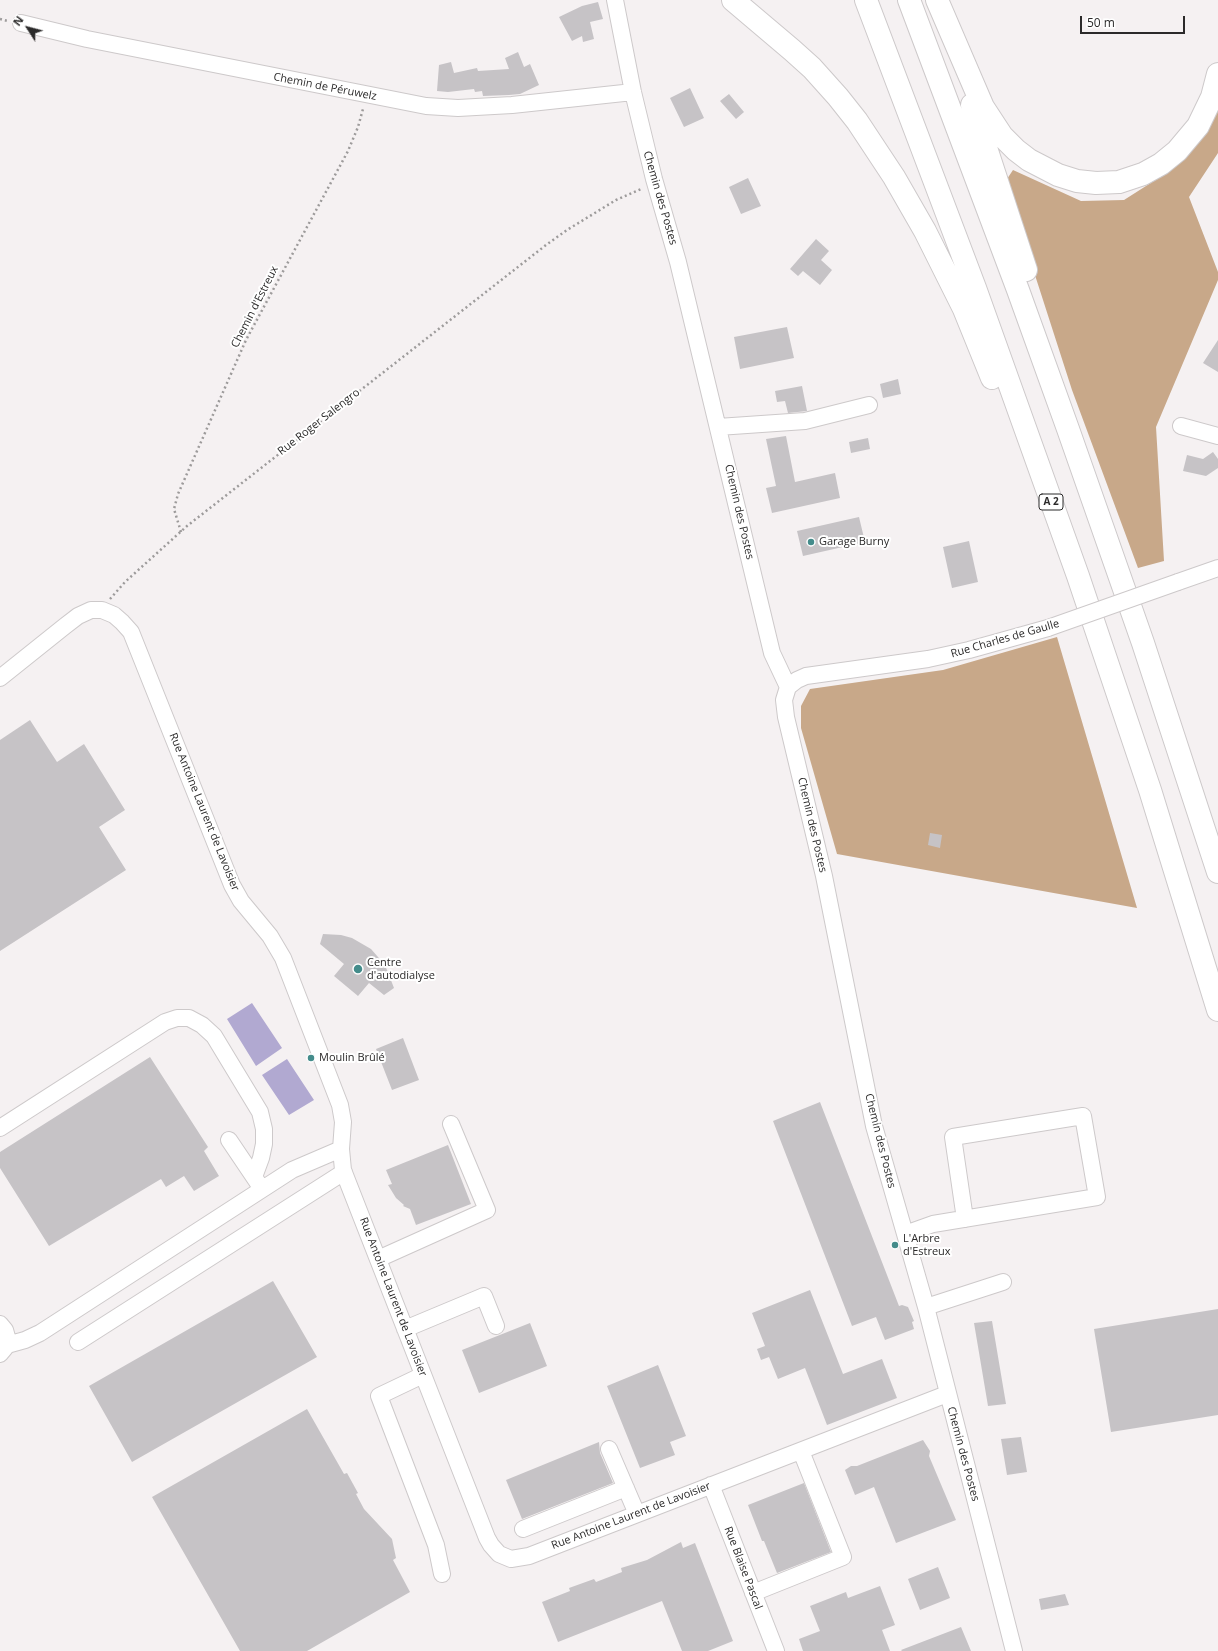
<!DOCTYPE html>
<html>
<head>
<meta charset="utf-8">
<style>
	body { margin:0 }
	#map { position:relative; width:1218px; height:1651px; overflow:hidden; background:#f5f1f2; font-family:"Open Sans",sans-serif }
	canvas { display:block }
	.north { position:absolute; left:8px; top:8px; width:40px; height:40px; -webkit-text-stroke:3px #fff; paint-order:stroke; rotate:306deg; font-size:11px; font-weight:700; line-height:16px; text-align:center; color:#2b2a2a }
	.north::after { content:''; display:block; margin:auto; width:14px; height:18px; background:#2b2a2a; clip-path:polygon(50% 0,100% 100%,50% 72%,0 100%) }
	.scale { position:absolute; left:1080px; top:16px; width:105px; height:18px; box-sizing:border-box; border:2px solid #2b2a2a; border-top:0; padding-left:5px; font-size:12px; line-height:14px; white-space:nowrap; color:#2b2a2a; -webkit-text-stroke:3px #fff; paint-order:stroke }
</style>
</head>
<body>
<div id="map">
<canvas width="1218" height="1651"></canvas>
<div class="north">N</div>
<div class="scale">50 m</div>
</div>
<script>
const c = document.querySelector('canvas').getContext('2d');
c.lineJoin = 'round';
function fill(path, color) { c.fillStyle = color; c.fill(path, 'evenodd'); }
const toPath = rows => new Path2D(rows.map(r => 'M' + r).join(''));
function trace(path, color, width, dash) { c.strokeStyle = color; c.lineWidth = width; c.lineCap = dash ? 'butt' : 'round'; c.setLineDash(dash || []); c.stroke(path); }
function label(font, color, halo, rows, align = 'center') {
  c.font = font + ' "Open Sans",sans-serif'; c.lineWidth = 4; c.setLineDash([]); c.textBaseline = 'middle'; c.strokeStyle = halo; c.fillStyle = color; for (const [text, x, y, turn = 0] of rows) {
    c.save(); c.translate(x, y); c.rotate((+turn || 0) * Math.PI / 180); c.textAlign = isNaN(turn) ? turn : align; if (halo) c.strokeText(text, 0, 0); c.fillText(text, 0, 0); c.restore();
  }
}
const forest = toPath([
	[1218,105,1218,153,1189,197,1218,272,1218,280,1156,427,1164,561,1138,568,1072,390,1005,182,1013,170,1081,201,1124,200,1168,172],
	[1057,637,1137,908,837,854,801,728,801,706,810,689,943,670]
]);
const water = toPath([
	[252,1003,282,1048,256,1066,227,1019],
	[287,1059,314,1100,289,1115,262,1075]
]);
const building = toPath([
	[598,2,603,19,590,22,594,39,583,42,582,36,572,41,559,17,582,6],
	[518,52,524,67,530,64,539,85,520,94,509,95,483,96,482,91,475,92,474,89,448,92,437,91,439,65,451,62,454,73,477,68,478,71,509,69,505,58],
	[690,88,704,118,684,127,670,98],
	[729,94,744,112,736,119,720,101],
	[748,178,761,206,741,214,729,187],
	[816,239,829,251,821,260,832,270,820,285,803,271,798,276,790,269],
	[787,327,794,358,740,369,734,337],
	[1218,340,1218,372,1203,363],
	[898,379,901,394,883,398,880,384],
	[802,386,807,411,788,413,785,401,777,402,775,391],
	[786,436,795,482,835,473,840,498,772,513,766,488,776,486,766,439],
	[868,438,870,449,851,453,849,442],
	[1213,452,1218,459,1218,468,1206,476,1183,471,1187,455,1203,459],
	[859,517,865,542,803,556,797,531],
	[969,541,978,582,952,588,943,547],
	[30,720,57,762,84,744,125,810,99,827,126,870,0,951,0,740],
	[930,833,942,835,940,848,928,845],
	[323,934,341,935,352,938,371,949,385,965,394,988,384,995,369,983,358,996,334,976,344,964,320,944],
	[403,1038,419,1080,392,1090,376,1049],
	[150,1057,208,1147,204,1151,219,1176,194,1191,184,1176,166,1187,161,1179,49,1246,0,1168,0,1152],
	[820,1102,899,1306,902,1305,908,1307,914,1321,912,1322,914,1329,885,1340,876,1317,852,1326,773,1121],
	[448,1145,471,1204,416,1225,410,1209,403,1206,404,1205,396,1198,388,1185,392,1184,386,1170],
	[273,1281,317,1357,132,1462,89,1386],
	[810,1290,843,1374,882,1359,897,1398,827,1425,805,1368,778,1379,769,1357,761,1360,757,1349,765,1346,752,1313],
	[1218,1309,1218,1415,1111,1432,1094,1329],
	[992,1321,1006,1404,988,1406,974,1323],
	[530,1323,547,1366,479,1393,462,1350],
	[658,1365,686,1436,670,1442,675,1455,640,1468,607,1386],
	[307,1409,344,1474,347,1473,358,1493,356,1494,364,1509,392,1539,396,1558,393,1560,410,1592,307,1651,240,1651,152,1497],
	[1021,1437,1027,1472,1007,1475,1001,1439],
	[923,1440,930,1451,929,1456,956,1520,896,1543,874,1487,855,1495,845,1470,851,1466,857,1466],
	[599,1442,600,1453,613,1483,522,1519,506,1480],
	[804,1483,831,1552,777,1573,764,1541,762,1541,748,1505],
	[681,1542,683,1548,695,1543,733,1641,708,1651,682,1651,662,1601,558,1642,542,1602,570,1591,569,1588,594,1579,596,1582,622,1572,621,1568,647,1560],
	[938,1567,950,1598,920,1610,908,1579],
	[880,1586,895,1625,882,1630,890,1651,803,1651,799,1639,820,1631,810,1606,846,1592,848,1598],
	[1065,1594,1069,1605,1041,1610,1039,1599],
	[961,1627,971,1651,902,1651,901,1650]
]);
const path = toPath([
	[0,19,8,21],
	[181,532,174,509,178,494,246,340,348,151,358,127,363,109],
	[110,599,125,582,187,526,546,245,567,230,616,200,641,189]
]);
const minor = toPath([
	[615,0,633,92,654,179,678,262,772,653,788,687],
	[21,23,87,39,426,106,458,108,512,105,633,92],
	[1181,426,1218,436],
	[718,427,805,421,869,405],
	[1178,582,1218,568],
	[0,678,65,626,78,616,91,610,102,610,114,615,122,622,131,632,232,885,241,901,270,936,283,958,340,1105,343,1122,341,1149,343,1170,487,1538,491,1545,499,1554,511,1559,529,1556,947,1394],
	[0,1128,165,1022,177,1018,189,1018,202,1025,214,1036,260,1112,264,1129,264,1144,261,1158,254,1177],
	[229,1140,258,1183],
	[905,1234,933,1224,1097,1197,1083,1116,953,1137,965,1219],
	[378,1259,487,1210,451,1124],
	[926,1307,1003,1282],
	[0,1324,5,1330,7,1337,5,1348,0,1354],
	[405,1329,484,1296,496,1326],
	[78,1342,344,1172],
	[7,1345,25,1340,40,1333,292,1170,341,1149],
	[423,1375,379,1396,436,1545,442,1574],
	[609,1449,637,1514],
	[711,1485,776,1651],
	[523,1529,626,1488],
	[753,1593,843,1557,801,1451],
	[1014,1651,926,1307,874,1126,824,876,786,717,784,700,788,687,797,680,806,676,928,659,969,650,1048,628]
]);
const highway = toPath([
	[733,0,792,50,812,68,838,97,857,121,894,177,925,231,964,309,992,378],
	[866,0,975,288,1078,576,1150,790,1218,1010],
	[909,0,1018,290,1068,429,1143,643,1218,872],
	[937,0,983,107,1002,136,1016,150,1029,160,1058,175,1077,181,1096,183,1119,182,1143,174,1161,164,1177,151,1198,126,1212,97,1218,74],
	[972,105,1026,270]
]);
const minorBridge = toPath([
	[1048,628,1178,582]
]);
const markers = [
	[811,542,4,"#448c8b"],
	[358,969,5,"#448c8b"],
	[311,1058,4,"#448c8b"],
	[895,1245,4,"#448c8b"]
];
const shields = [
	[1051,502,24]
];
const shieldNames = [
	["A 2",1051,502]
];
const streetNames = [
	["Chemin de Péruwelz",325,87,11],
	["Chemin des Postes",660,198,74],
	["Chemin d'Estreux",255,307,-63],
	["Rue Roger Salengro",319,422,-38],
	["Chemin des Postes",739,512,77],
	["Rue Charles de Gaulle",1005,639,-16],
	["Rue Antoine Laurent de Lavoisier",204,812,68],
	["Chemin des Postes",812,825,77],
	["Chemin des Postes",880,1141,76],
	["Rue Antoine Laurent de Lavoisier",393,1297,69],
	["Chemin des Postes",963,1454,75],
	["Rue Antoine Laurent de Lavoisier",631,1516,-21],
	["Rue Blaise Pascal",743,1568,69]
];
const poiNames = [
	["Garage Burny",819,542],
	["Centre",367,963],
	["d'autodialyse",367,976],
	["Moulin Brûlé",319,1058],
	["L'Arbre",903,1239],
	["d'Estreux",903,1252]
];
fill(forest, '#c8a889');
fill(water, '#b1a9d1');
fill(building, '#c6c3c6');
trace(minor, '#cdc9ca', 18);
trace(highway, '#cdc9ca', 24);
trace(path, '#9d9b9b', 2.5, [2, 3]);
trace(minor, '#fff', 16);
trace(highway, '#fff', 22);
trace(minorBridge, '#cdc9ca', 18, []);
trace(minorBridge, '#fff', 16);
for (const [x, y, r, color] of markers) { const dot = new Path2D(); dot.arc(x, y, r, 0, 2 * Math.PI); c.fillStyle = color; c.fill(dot); trace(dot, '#fff', 1.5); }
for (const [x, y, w] of shields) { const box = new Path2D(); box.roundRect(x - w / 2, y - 8, w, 16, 3); c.fillStyle = '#fff'; c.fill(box); trace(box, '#2b2a2a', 1); }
label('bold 10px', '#2b2a2a', null, shieldNames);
label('11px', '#2b2a2a', '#fff', streetNames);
label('11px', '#2b2a2a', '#fff', poiNames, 'left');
</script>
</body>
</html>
